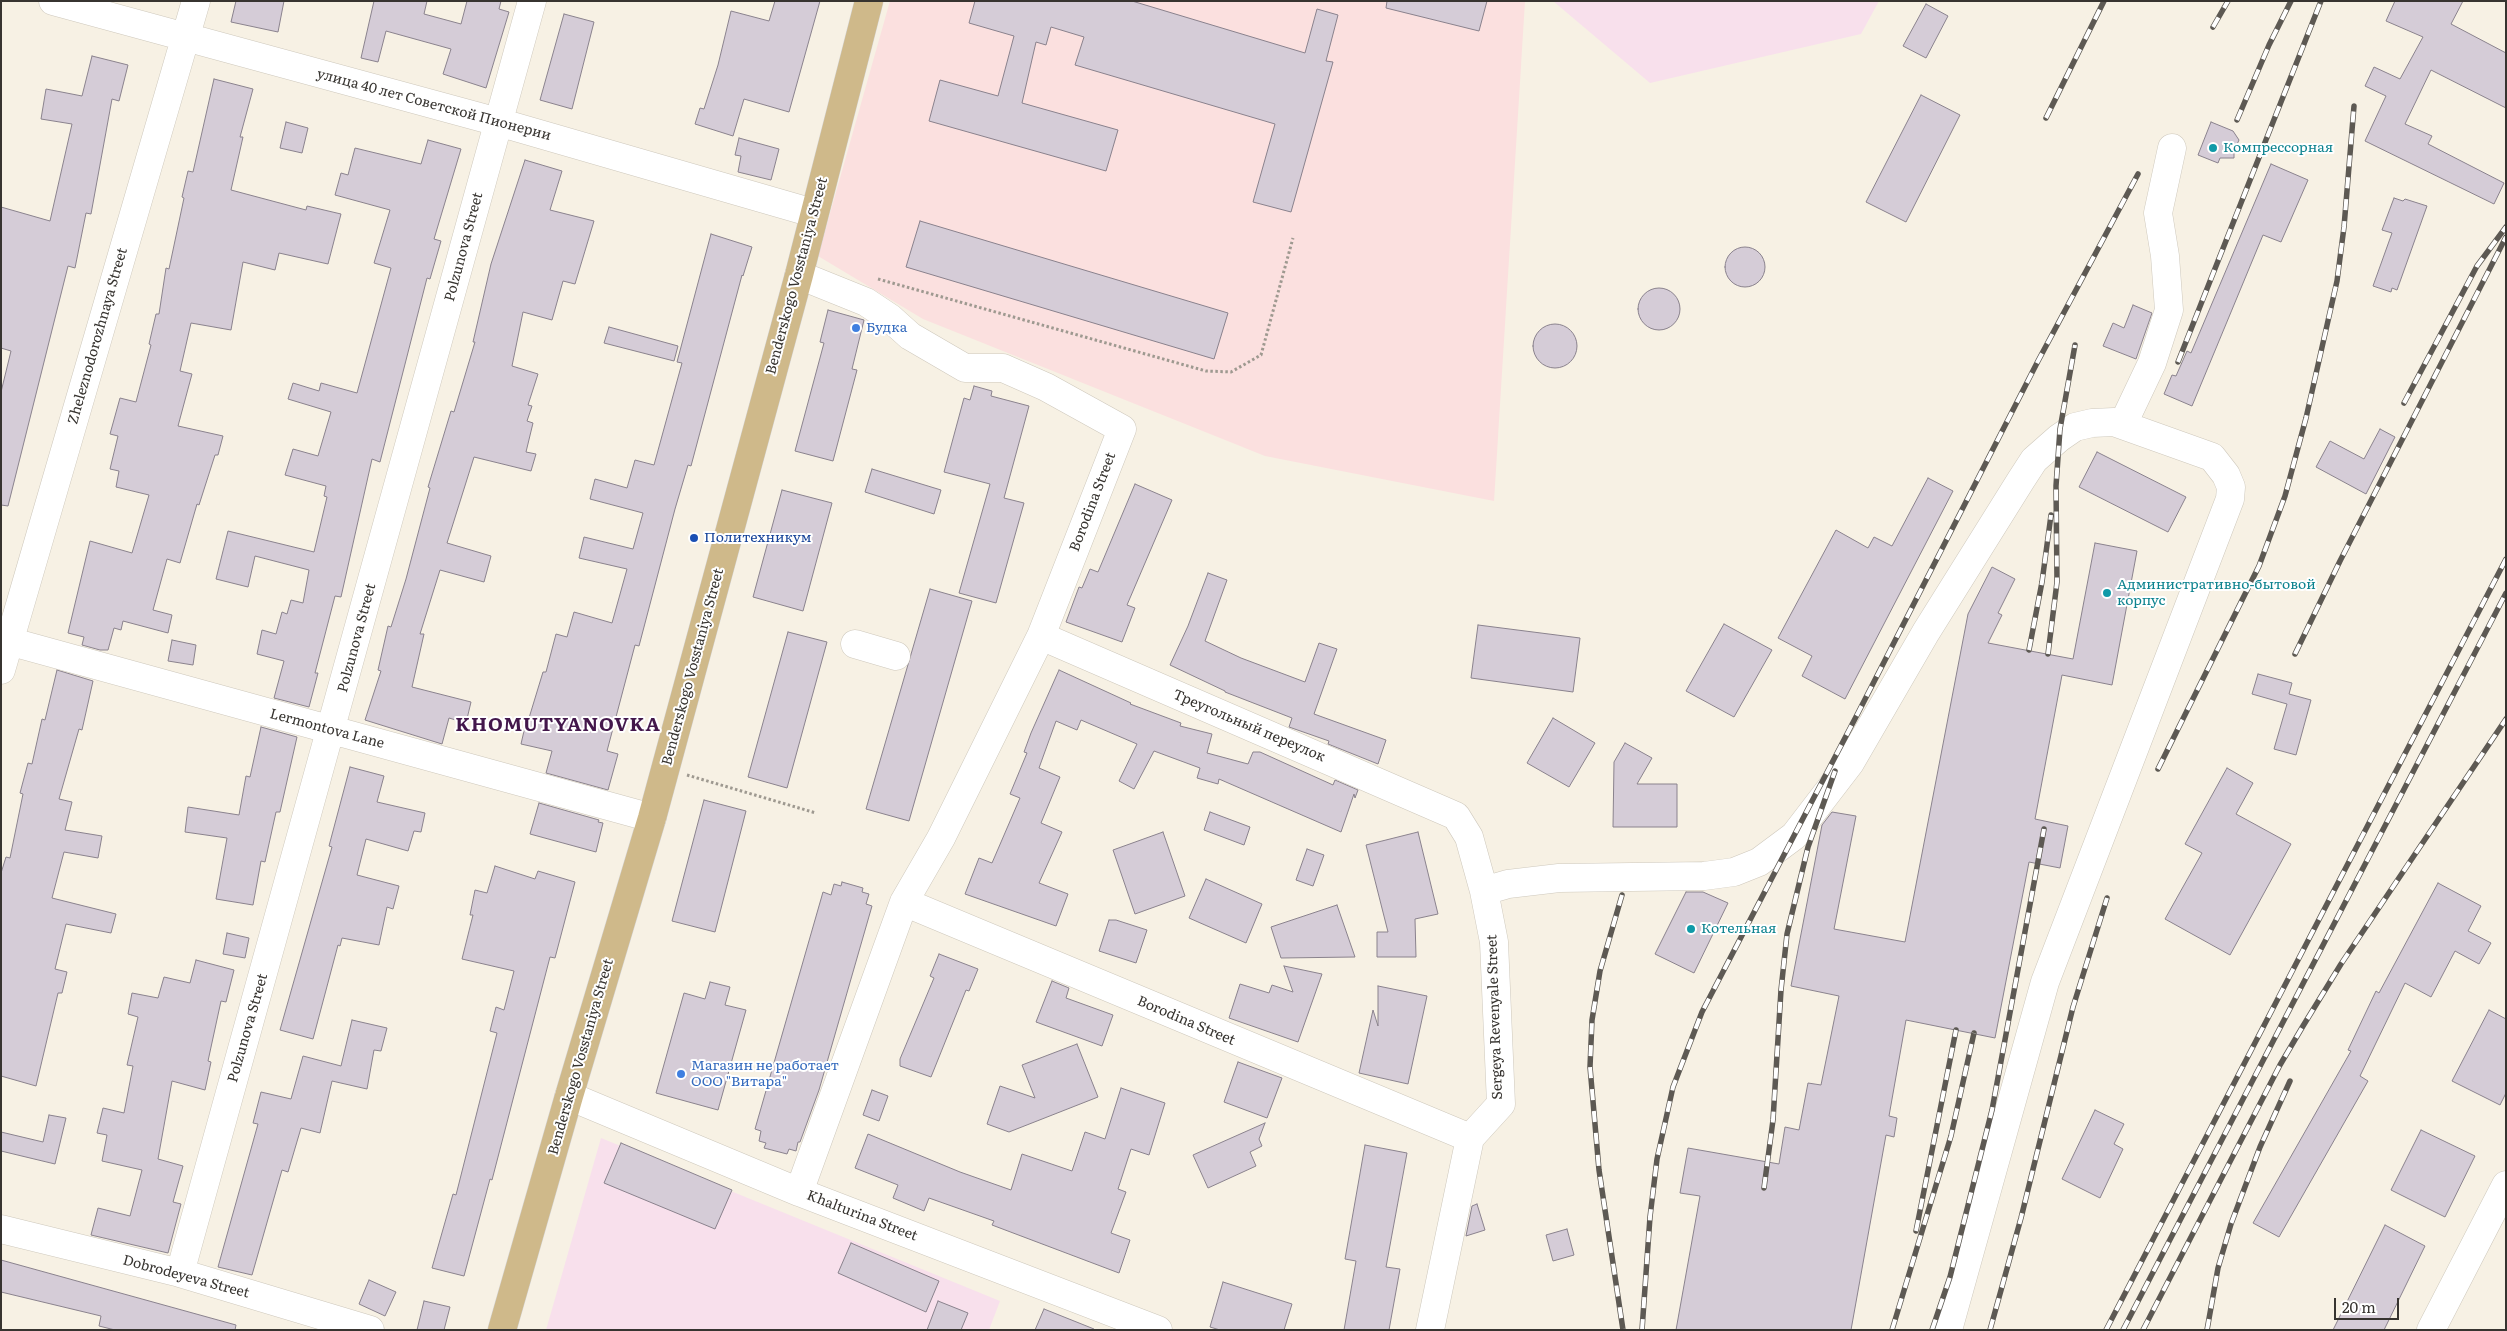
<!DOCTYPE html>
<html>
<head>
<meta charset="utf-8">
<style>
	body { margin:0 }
	#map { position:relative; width:2507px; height:1331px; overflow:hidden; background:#f7f1e4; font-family:Literata,serif }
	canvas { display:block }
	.frame { position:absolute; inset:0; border:2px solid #373430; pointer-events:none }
	.scale { position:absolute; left:2334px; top:1298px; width:65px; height:22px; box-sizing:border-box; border:2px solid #373430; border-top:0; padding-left:6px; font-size:15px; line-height:18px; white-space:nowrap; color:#373430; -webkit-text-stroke:4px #fff; paint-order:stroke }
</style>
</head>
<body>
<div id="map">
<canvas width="2507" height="1331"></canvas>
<div class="frame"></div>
<div class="scale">20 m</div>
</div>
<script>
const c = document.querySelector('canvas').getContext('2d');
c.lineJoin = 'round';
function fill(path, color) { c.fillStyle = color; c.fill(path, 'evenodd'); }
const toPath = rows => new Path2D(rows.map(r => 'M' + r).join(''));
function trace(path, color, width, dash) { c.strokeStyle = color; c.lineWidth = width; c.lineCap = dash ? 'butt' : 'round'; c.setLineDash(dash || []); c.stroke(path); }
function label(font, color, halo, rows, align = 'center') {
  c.font = font + ' Literata,serif'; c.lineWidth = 4; c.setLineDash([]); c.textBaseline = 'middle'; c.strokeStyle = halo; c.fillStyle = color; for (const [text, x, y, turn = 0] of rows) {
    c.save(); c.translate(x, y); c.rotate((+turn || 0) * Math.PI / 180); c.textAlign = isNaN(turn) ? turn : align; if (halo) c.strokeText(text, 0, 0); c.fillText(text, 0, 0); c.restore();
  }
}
const industrial = toPath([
	[1553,1,1879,1,1861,34,1650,83],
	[601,1138,1000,1301,989,1330,546,1330]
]);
const education = toPath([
	[890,1,1525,1,1494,501,1265,456,923,319,818,256]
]);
const building = toPath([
	[236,1,284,1,278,32,231,22,236,1],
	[374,1,427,1,424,14,461,24,467,1,501,1,499,9,509,12,486,88,443,74,451,49,386,31,378,62,361,58,374,1],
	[775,1,820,1,789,112,744,99,733,136,695,124,700,108,704,109,718,65,731,11,769,21,775,1],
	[975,1,1132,1,1305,53,1317,9,1338,15,1326,61,1333,62,1291,212,1253,202,1275,124,1075,65,1084,37,1051,27,1046,45,1036,42,1022,103,1118,130,1106,171,929,121,940,80,998,96,1014,36,969,23,975,1],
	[1387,1,1487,1,1479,31,1386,8,1387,1],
	[2395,1,2463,1,2451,24,2506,53,2506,108,2431,70,2405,124,2432,136,2428,144,2504,183,2494,204,2365,141,2386,96,2365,86,2374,67,2400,79,2423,37,2386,21,2395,1],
	[1926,4,1948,16,1926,58,1903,46,1926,4],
	[564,14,594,22,572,109,540,100,564,14],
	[92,56,128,65,119,101,112,99,91,214,86,213,75,268,68,266,8,506,1,505,1,392,11,351,1,348,1,207,50,221,72,124,41,119,46,89,82,96,92,56],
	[214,79,253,89,240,137,243,137,231,190,306,210,307,206,341,214,328,264,279,253,275,270,243,262,231,330,191,323,180,371,192,374,178,426,223,436,218,455,215,455,199,505,197,504,180,563,167,559,153,610,172,615,168,633,123,621,121,630,114,628,108,650,100,650,82,645,84,637,68,633,90,541,132,553,149,495,116,487,119,471,110,469,118,436,110,434,120,398,136,402,151,345,149,344,156,314,159,314,166,268,169,269,184,198,182,197,188,171,193,172,214,79],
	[1921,95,1960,115,1906,222,1866,202,1921,95],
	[286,122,308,128,302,153,280,148,286,122],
	[2211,122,2233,131,2239,140,2234,151,2234,158,2220,158,2218,163,2198,155,2211,122],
	[739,138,779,149,771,180,738,172,741,156,735,155,739,138],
	[428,140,461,149,434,239,441,241,430,279,427,278,380,462,372,459,341,597,335,596,315,673,318,673,309,707,274,698,284,661,257,654,262,630,276,634,282,612,287,614,291,600,303,603,309,570,255,556,248,587,216,579,228,531,314,552,327,497,324,496,326,486,285,475,293,449,318,456,331,412,288,399,293,383,319,391,321,383,357,393,391,268,374,263,390,210,335,195,341,173,348,175,355,148,421,164,428,140],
	[525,160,562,171,550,210,594,221,575,284,563,281,552,320,523,312,512,366,538,374,528,405,532,406,527,421,533,423,526,452,536,454,531,471,474,457,447,543,491,556,484,582,440,570,420,634,424,634,412,687,471,702,466,723,449,718,442,744,365,720,381,671,378,670,388,626,391,627,406,579,430,488,428,487,451,411,454,412,475,342,473,342,491,264,525,160],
	[2271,164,2308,180,2281,242,2263,235,2192,406,2164,394,2172,375,2176,376,2187,351,2191,353,2271,164],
	[2394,198,2403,201,2405,199,2427,206,2397,290,2392,288,2391,292,2373,286,2392,233,2382,230,2394,198],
	[920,221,1228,313,1214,359,906,267,920,221],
	[711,234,752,247,743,276,742,275,691,466,688,465,675,509,639,646,635,645,607,751,618,754,608,790,546,773,552,751,521,744,527,718,529,718,543,672,546,672,556,634,567,637,574,612,612,623,627,569,579,558,584,537,633,549,643,513,590,499,595,479,627,488,635,460,654,465,682,363,677,362,711,234],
	'1725 267a20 20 0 1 1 40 0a20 20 0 1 1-40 0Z',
	'1638 309a21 21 0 1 1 42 0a21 21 0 1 1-42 0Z',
	[2133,305,2152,313,2136,359,2103,346,2113,323,2124,328,2133,305],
	[828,310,864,320,852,369,857,370,833,461,795,451,824,343,820,342,828,310],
	'1533 346a22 22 0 1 1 44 0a22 22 0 1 1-44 0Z',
	[609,327,678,346,674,361,604,343,609,327],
	[974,386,992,391,991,396,1029,406,1004,498,1024,503,996,603,959,593,990,484,944,472,964,398,970,400,974,386],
	[2380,429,2395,437,2366,494,2316,467,2330,441,2364,459,2380,429],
	[2097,452,2186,497,2168,532,2079,487,2097,452],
	[872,469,941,490,934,514,865,492,872,469],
	[1928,478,1953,491,1845,699,1802,676,1812,656,1778,638,1836,530,1868,548,1874,537,1892,546,1928,478],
	[1135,484,1172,500,1127,605,1135,608,1122,642,1066,622,1079,587,1082,588,1090,569,1098,572,1135,484],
	[782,490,832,503,803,611,753,597,782,490],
	[2095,543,2137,551,2112,685,2062,675,2035,819,2068,826,2060,868,2029,862,1995,1038,1906,1020,1889,1116,1897,1118,1894,1137,1886,1135,1851,1330,1676,1330,1700,1196,1680,1193,1688,1148,1779,1164,1785,1127,1799,1130,1808,1083,1821,1085,1839,996,1791,986,1822,825,1832,812,1856,816,1834,929,1905,942,1968,614,1992,567,2015,579,1998,613,2002,615,1988,643,2073,659,2095,543],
	[1208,573,1227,580,1205,641,1241,658,1305,682,1319,643,1337,649,1314,714,1386,740,1378,764,1328,744,1329,741,1289,727,1292,718,1225,692,1225,691,1170,665,1188,626,1208,573],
	[930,589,972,601,909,821,866,809,930,589],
	[1724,624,1772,650,1734,717,1686,691,1724,624],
	[1478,625,1580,638,1573,692,1471,678,1478,625],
	[788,632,827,642,787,788,748,777,788,632],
	[172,640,196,645,193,665,168,661,172,640],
	[57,670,93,681,82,730,79,729,59,799,72,802,65,830,102,836,98,858,64,852,52,898,116,914,111,933,66,924,55,969,67,972,62,993,58,993,36,1086,1,1076,1,873,6,857,10,858,23,794,20,793,28,763,32,764,42,719,45,720,57,670],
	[1059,670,1131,703,1130,704,1181,723,1180,726,1212,734,1207,753,1248,764,1253,752,1260,752,1333,785,1335,780,1358,790,1355,798,1354,794,1341,832,1219,779,1218,784,1197,778,1200,768,1154,751,1134,789,1119,781,1137,744,1081,720,1077,730,1056,721,1039,768,1060,777,1041,823,1062,832,1039,883,1068,894,1056,926,965,894,979,858,992,863,1020,798,1010,794,1027,753,1024,752,1031,733,1059,670],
	[2258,674,2292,683,2289,694,2311,700,2296,755,2274,749,2287,704,2252,694,2258,674],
	[1553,718,1595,743,1569,787,1527,763,1553,718],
	[261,727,297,737,280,812,276,812,265,862,261,861,253,905,216,899,227,838,185,832,188,807,239,815,246,776,250,777,261,727],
	[1625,743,1652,758,1637,784,1677,784,1677,827,1613,827,1614,762,1625,743],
	[350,767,384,776,377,802,425,813,421,832,414,831,408,851,366,839,357,875,399,886,393,909,387,907,379,945,342,938,340,946,338,945,313,1039,280,1030,332,847,329,846,350,767],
	[2227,768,2253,783,2236,814,2291,844,2230,955,2165,919,2202,853,2185,844,2227,768],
	[704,800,746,811,715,932,672,921,704,800],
	[539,803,599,820,598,822,603,823,596,852,530,834,539,803],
	[1210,812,1250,827,1244,845,1204,830,1210,812],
	[1163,832,1185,896,1135,914,1113,850,1163,832],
	[1418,832,1438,914,1415,919,1416,957,1377,957,1377,932,1388,932,1366,845,1418,832],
	[1307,849,1324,855,1313,886,1296,880,1307,849],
	[495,866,535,879,538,871,575,882,555,958,550,957,492,1180,490,1179,464,1276,432,1268,453,1194,456,1195,497,1033,490,1031,496,1007,504,1010,514,971,462,959,473,915,470,915,475,890,487,893,495,866],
	[1206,879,1262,904,1246,943,1189,918,1206,879],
	[842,882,863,888,862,892,869,894,866,904,872,906,819,1090,800,1142,798,1142,796,1151,789,1149,787,1154,764,1148,766,1143,759,1141,761,1131,755,1129,823,892,831,895,834,884,841,886,842,882],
	[2438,883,2481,906,2468,931,2491,943,2479,964,2455,951,2431,997,2405,983,2360,1076,2368,1081,2279,1237,2253,1223,2351,1051,2348,1050,2376,991,2379,993,2438,883],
	[1686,892,1703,892,1728,903,1694,973,1655,954,1686,892],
	[1337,905,1355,957,1281,958,1271,927,1337,905],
	[1109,920,1116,920,1147,930,1136,963,1099,951,1109,920],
	[227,933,249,938,245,958,223,954,227,933],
	[939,954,978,969,969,991,966,990,931,1077,900,1066,900,1059,934,978,930,976,939,954],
	[196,960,234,970,226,1002,221,1001,208,1061,211,1062,205,1090,172,1081,158,1159,183,1166,173,1202,181,1204,168,1253,91,1235,98,1208,130,1216,142,1170,102,1161,107,1135,97,1133,103,1108,124,1113,133,1066,127,1065,138,1017,128,1014,132,993,158,998,164,977,190,983,196,960],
	[1284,966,1322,974,1298,1042,1229,1018,1240,984,1269,993,1272,985,1293,992,1284,966],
	[1052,981,1069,988,1066,998,1113,1015,1102,1046,1036,1022,1052,981],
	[710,982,730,987,725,1005,746,1010,718,1110,656,1093,684,993,705,999,710,982],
	[1378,986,1427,996,1408,1084,1359,1073,1373,1010,1378,1026,1378,986],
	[2489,1010,2506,1019,2506,1093,2500,1105,2452,1081,2489,1010],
	[352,1020,387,1028,381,1051,374,1050,367,1089,332,1081,320,1133,301,1128,288,1172,282,1170,252,1275,218,1267,258,1124,253,1123,261,1092,291,1099,303,1056,341,1066,352,1020],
	[1077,1044,1098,1097,1009,1132,987,1124,1000,1086,1035,1098,1022,1065,1077,1044],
	[1238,1062,1282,1078,1267,1118,1224,1102,1238,1062],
	[1121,1088,1165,1103,1149,1155,1131,1149,1118,1189,1126,1192,1111,1233,1130,1240,1119,1273,992,1225,994,1221,929,1198,924,1211,893,1198,898,1185,855,1168,868,1134,960,1172,1011,1190,1022,1154,1072,1171,1085,1132,1105,1139,1121,1088],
	[872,1090,888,1096,879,1121,863,1115,872,1090],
	[2095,1110,2124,1124,2114,1144,2123,1149,2100,1198,2062,1179,2095,1110],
	[49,1115,66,1118,55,1164,1,1151,1,1132,43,1142,49,1115],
	[1265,1123,1259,1139,1262,1146,1250,1152,1256,1166,1208,1188,1193,1155,1265,1123],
	[2421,1130,2475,1156,2445,1217,2391,1190,2421,1130],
	[621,1143,732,1190,715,1229,604,1183,621,1143],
	[1365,1145,1407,1153,1386,1267,1400,1269,1389,1330,1344,1330,1356,1261,1345,1259,1365,1145],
	[1477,1204,1485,1230,1466,1236,1472,1206,1477,1204],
	[2385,1225,2425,1246,2384,1330,2333,1330,2385,1225],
	[1567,1229,1574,1255,1553,1261,1546,1235,1567,1229],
	[851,1243,939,1281,926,1312,838,1273,851,1243],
	[1,1260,236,1325,235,1330,115,1330,99,1326,101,1316,1,1292,1,1260],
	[369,1280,396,1292,385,1316,359,1304,369,1280],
	[1223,1282,1292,1304,1284,1330,1220,1330,1210,1327,1223,1282],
	[424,1301,450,1307,444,1330,417,1330,424,1301],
	[938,1301,968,1313,961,1330,927,1330,938,1301],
	[1044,1309,1094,1329,1094,1330,1035,1330,1044,1309]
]);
const path = toPath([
	[878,279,1206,371,1231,372,1261,355,1293,238],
	[687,775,816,813]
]);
const minor = toPath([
	[53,1,498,122,813,213],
	[799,275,866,302,890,318,910,336,965,368,1003,368,1046,387,1122,429,1041,636,941,838,904,902,799,1192],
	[2123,424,2152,363,2169,310,2165,256,2158,213,2172,148],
	[1041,636,1456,816,1469,837,1484,891,1494,942,1501,1104,1470,1138,1430,1330],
	[1,639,652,818],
	[855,644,896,656],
	[1,670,196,1],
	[1484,891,1508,884,1559,878,1704,876,1734,872,1759,862,1794,836,1850,763,1926,632,2021,480,2034,460,2059,438,2075,427,2092,423,2114,422,2212,457,2226,475,2231,487,2230,499,2045,982,1948,1330],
	[904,902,1470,1138],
	[569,1096,799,1192,1158,1330],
	[1,1229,180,1273,370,1330],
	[180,1273,532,1],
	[2431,1330,2506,1185]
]);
const major = toPath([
	[502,1330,569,1096,652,818,799,275,869,1]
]);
const rail = toPath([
	[2213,27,2228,1],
	[2046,118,2104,1],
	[2237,120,2269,45,2291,1],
	[2178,362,2321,1],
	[2404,403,2477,266,2506,227],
	[2029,650,2042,582,2051,515],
	[2048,654,2057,582,2056,486,2060,429,2075,345],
	[2295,654,2340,561,2506,237],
	[2158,769,2259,566,2285,496,2306,418,2337,281,2344,227,2354,106],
	[1622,895,1600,971,1592,1020,1590,1067,1599,1170,1623,1330],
	[1764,1188,1773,1120,1781,990,1787,934,1808,847,1835,771],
	[1916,1231,1956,1030],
	[1642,1330,1650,1217,1657,1159,1673,1087,1702,1012,1858,713,2038,361,2138,174],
	[1892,1330,1951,1136,1974,1033],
	[1932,1330,1950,1277,1992,1110,2044,829],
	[1990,1330,2021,1218,2073,1007,2107,898],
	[2106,1330,2506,559],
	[2123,1330,2506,593],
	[2143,1330,2280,1065,2303,1026,2341,964,2506,719],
	[2207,1330,2218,1268,2231,1224,2260,1147,2290,1081]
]);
const markers = [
	[2213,148,5,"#0f9aa8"],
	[856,328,5,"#3f7fe0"],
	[694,538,5,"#1a4fb4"],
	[2107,593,5,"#0f9aa8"],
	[1691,929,5,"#0f9aa8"],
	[681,1074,5,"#3f7fe0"]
];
const streetNames = [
	["улица 40 лет Советской Пионерии",434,105,15],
	["Polzunova Street",464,247,-75],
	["Benderskogo Vosstaniya Street",797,276,-75],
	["Zheleznodorozhnaya Street",98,336,-74],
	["Borodina Street",1093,502,-69],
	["Polzunova Street",357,638,-75],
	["Benderskogo Vosstaniya Street",693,667,-75],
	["Треугольный переулок",1249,726,23],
	["Lermontova Lane",327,729,15],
	["Sergeya Revenyale Street",1495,1017,-92],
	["Borodina Street",1186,1021,23],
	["Polzunova Street",248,1028,-74],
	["Benderskogo Vosstaniya Street",581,1057,-74],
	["Khalturina Street",862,1216,21],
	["Dobrodeyeva Street",186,1277,15]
];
const cultureNames = [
	["Компрессорная",2223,148],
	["Административно-бытовой",2117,585],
	["корпус",2117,601],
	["Котельная",1701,929]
];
const shopNames = [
	["Будка",866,328],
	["Магазин не работает",691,1066],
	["ООО \"Витара\"",691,1082]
];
const transitNames = [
	["Политехникум",704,538]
];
const districtNames = [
	["KHOMUTYANOVKA",558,725]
];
fill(industrial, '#f8e0ec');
fill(education, '#fbe0df');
fill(building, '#d5ccd7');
trace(building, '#8a828d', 1);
trace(minor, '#cec8bc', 29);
trace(major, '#d3d2d1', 29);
trace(path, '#9e9990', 3, [2.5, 2.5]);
trace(minor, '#fff', 28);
trace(major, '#cfb98a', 28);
trace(rail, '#5d5953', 5.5);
trace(rail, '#fff', 4, [11]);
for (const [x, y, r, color] of markers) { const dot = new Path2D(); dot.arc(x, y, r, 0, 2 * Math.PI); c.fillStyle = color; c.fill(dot); trace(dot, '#fff', 2); }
label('14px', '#373430', '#fff', streetNames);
label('14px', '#0d838f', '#fff', cultureNames, 'left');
label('14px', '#366cbe', '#fff', shopNames, 'left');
label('14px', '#164399', '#fff', transitNames, 'left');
c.letterSpacing = '1px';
label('bold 19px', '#43174b', '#fff', districtNames);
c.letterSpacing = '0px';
</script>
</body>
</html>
